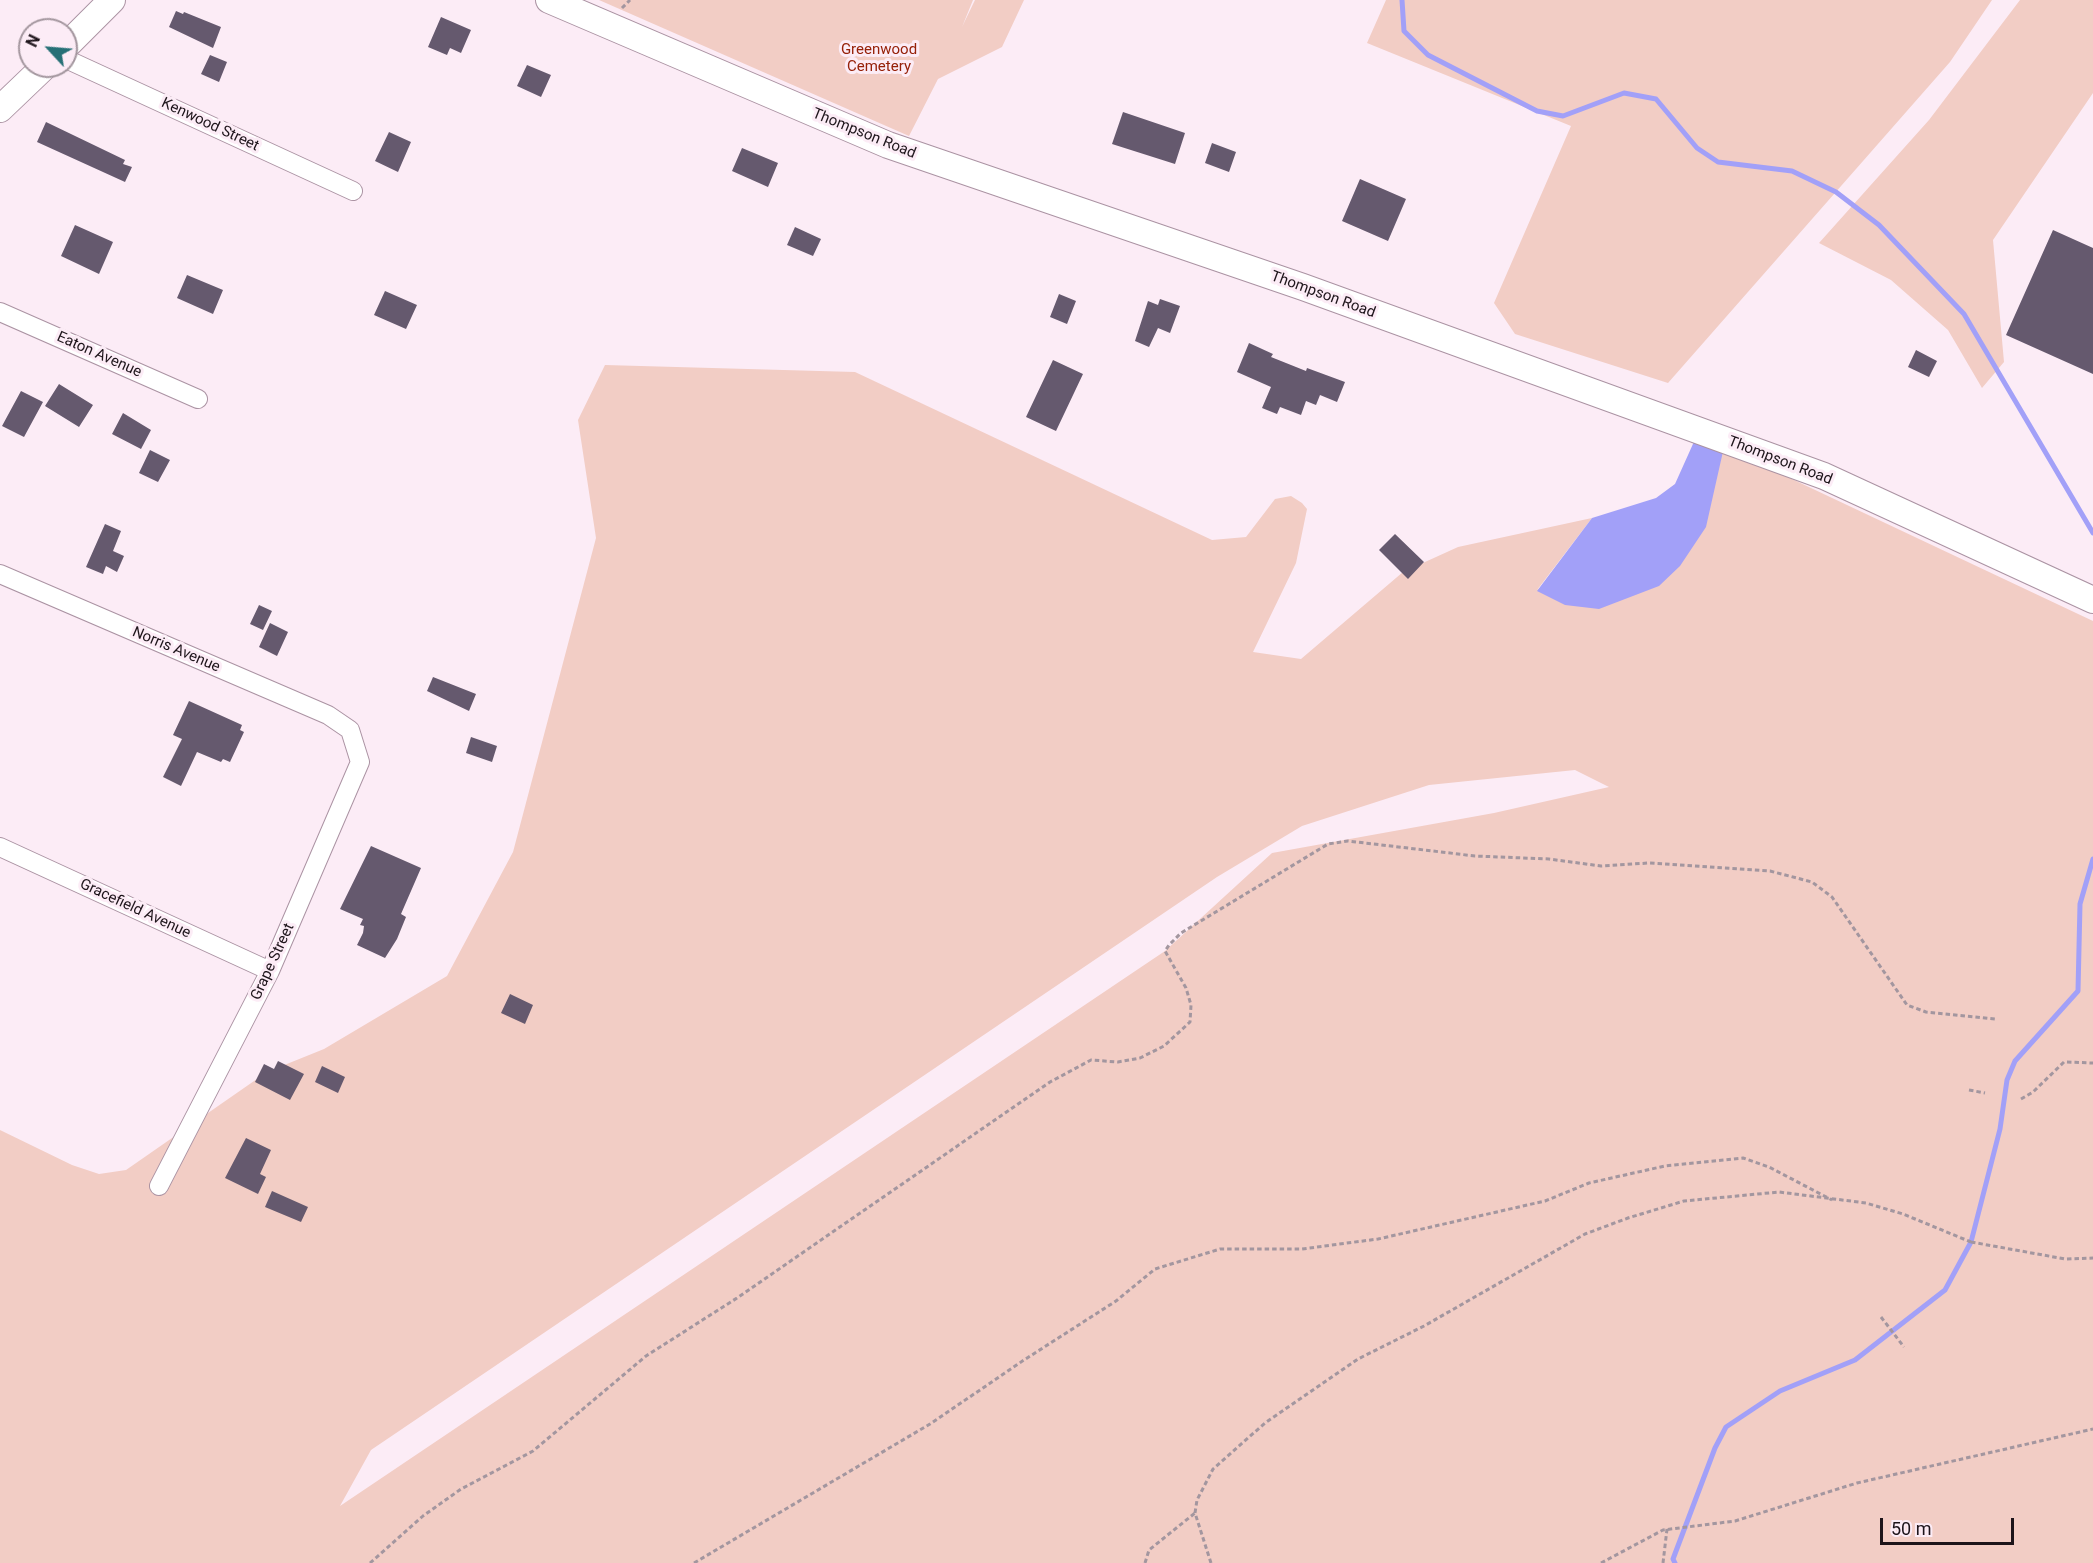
<!DOCTYPE html>
<html>
<head>
<meta charset="utf-8">
<style>
	body { margin:0 }
	#map { position:relative; width:2093px; height:1563px; overflow:hidden; background:#fcecf6; font-family:Roboto,sans-serif }
	canvas { display:block }
	.north { position:absolute; left:18px; top:18px; width:60px; height:60px; box-sizing:border-box; background:#fcecf6; border:2px solid #a3969e; border-radius:50%; rotate:296deg; font-size:16px; font-weight:700; line-height:24px; text-align:center; color:#1d141a }
	.north::after { content:''; display:block; margin:auto; width:21px; height:27px; background:#267076; clip-path:polygon(50% 0,100% 100%,50% 72%,0 100%) }
	.scale { position:absolute; left:1880px; top:1518px; width:134px; height:27px; box-sizing:border-box; border:3px solid #1d141a; border-top:0; padding-left:8px; font-size:18px; line-height:21px; white-space:nowrap; color:#1d141a; -webkit-text-stroke:4px #fcecf6; paint-order:stroke }
</style>
</head>
<body>
<div id="map">
<canvas width="2093" height="1563"></canvas>
<div class="north">N</div>
<div class="scale">50 m</div>
</div>
<script>
const c = document.querySelector('canvas').getContext('2d');
c.lineJoin = 'round';
function fill(path, color) { c.fillStyle = color; c.fill(path, 'evenodd'); }
const toPath = rows => new Path2D(rows.map(r => 'M' + r).join(''));
function trace(path, color, width, dash) { c.strokeStyle = color; c.lineWidth = width; c.lineCap = dash ? 'butt' : 'round'; c.setLineDash(dash || []); c.stroke(path); }
function label(font, color, halo, rows, align = 'center') {
  c.font = font + ' Roboto,sans-serif'; c.lineWidth = 6; c.setLineDash([]); c.textBaseline = 'middle'; c.strokeStyle = halo; c.fillStyle = color; for (const [text, x, y, turn = 0] of rows) {
    c.save(); c.translate(x, y); c.rotate((+turn || 0) * Math.PI / 180); c.textAlign = isNaN(turn) ? turn : align; if (halo) c.strokeText(text, 0, 0); c.fillText(text, 0, 0); c.restore();
  }
}
const green = toPath([
	[599,0,973,0,962,27,975,0,1024,0,1002,47,938,79,909,136],
	[1386,0,1992,0,1950,62,1668,383,1515,334,1494,303,1571,126,1367,43],
	[2020,0,2093,0,2093,93,1993,240,2004,362,1982,388,1948,330,1891,280,1819,243,1929,120],
	[605,365,855,372,1212,540,1246,537,1275,499,1291,496,1302,503,1307,509,1296,563,1253,652,1301,659,1403,572,1458,547,1592,518,1537,590,1724,447,2093,621,2093,1563,0,1563,0,1130,72,1165,99,1174,126,1170,267,1072,324,1049,447,976,513,852,596,538,578,420],
	[1575,770,1609,787,1494,813,1272,853,1165,951,340,1506,371,1450,1217,877,1302,826,1429,785]
]);
const water = toPath([
	[1697,435,1724,447,1706,527,1680,566,1659,586,1599,609,1565,605,1537,591,1592,518,1656,498,1675,484]
]);
const stream = toPath([
	[1402,0,1404,31,1428,55,1537,111,1563,116,1624,93,1656,99,1697,148,1718,162,1792,171,1836,192,1879,225,1964,314,2093,533],
	[1675,1563,1673,1559,1715,1448,1726,1427,1780,1391,1855,1360,1945,1290,1971,1242,2000,1129,2007,1080,2015,1061,2078,991,2080,904,2093,859]
]);
const building = toPath([
	[176,11,183,14,184,12,221,27,213,48,169,27],
	[441,17,471,30,461,53,450,48,447,55,428,47],
	[210,55,227,62,219,82,201,74],
	[527,65,551,75,541,97,517,86],
	[1123,112,1185,133,1175,164,1112,144],
	[46,122,125,160,123,164,132,167,125,182,37,142],
	[389,132,411,142,398,172,375,161],
	[1212,143,1236,152,1229,172,1205,163],
	[742,148,778,163,768,187,732,171],
	[1360,179,1406,199,1388,241,1342,221],
	[75,225,113,242,99,274,61,256],
	[795,227,821,239,813,256,787,245],
	[2053,230,2093,248,2093,374,2006,335],
	[187,275,223,290,213,314,177,298],
	[385,291,417,305,406,329,374,315],
	[1059,294,1076,301,1067,324,1050,317],
	[1160,299,1180,306,1170,333,1158,328,1149,347,1135,341,1148,301,1158,305],
	[1249,343,1273,354,1271,357,1306,371,1307,368,1345,382,1337,402,1320,395,1316,405,1306,401,1301,415,1280,407,1277,414,1262,408,1271,387,1237,372],
	[1916,350,1937,361,1929,377,1908,367],
	[1053,360,1083,374,1056,431,1026,417],
	[59,384,93,405,79,427,45,406],
	[21,391,43,402,24,437,2,426],
	[123,413,151,430,141,449,112,434],
	[150,450,170,460,158,482,139,473],
	[105,524,121,531,113,551,124,556,117,572,106,566,103,574,86,567],
	[1395,534,1424,562,1408,579,1379,550],
	[259,605,272,611,263,630,250,624],
	[270,623,288,632,277,656,259,647],
	[433,677,476,694,469,711,427,691],
	[189,701,242,725,240,730,244,732,230,762,223,759,221,762,197,752,181,786,163,777,182,739,173,735],
	[471,737,497,746,492,762,466,753],
	[371,846,421,868,401,914,406,917,397,939,385,958,357,945,363,933,364,926,360,925,363,919,340,909],
	[510,994,533,1005,525,1024,501,1013],
	[278,1061,304,1074,290,1100,255,1082,264,1064,274,1069],
	[322,1066,345,1077,338,1093,315,1082],
	[246,1138,271,1150,260,1174,266,1177,258,1194,225,1178],
	[272,1191,308,1207,301,1222,265,1207]
]);
const path = toPath([
	[622,8,630,0],
	[1969,1090,1985,1093],
	[2021,1099,2033,1092,2064,1062,2093,1063],
	[1971,1242,2065,1259,2093,1258],
	[1881,1317,1904,1347],
	[370,1563,423,1516,461,1489,533,1451,646,1356,737,1298,1050,1082,1091,1060,1118,1062,1140,1058,1164,1046,1190,1022,1191,1005,1186,988,1165,951,1169,945,1181,933,1328,844,1348,841,1475,856,1549,859,1601,866,1649,863,1770,871,1812,882,1832,897,1907,1005,1926,1012,1995,1019],
	[694,1563,930,1424,1024,1360,1116,1301,1155,1269,1220,1249,1302,1249,1378,1239,1545,1201,1589,1183,1665,1166,1743,1158,1769,1167,1832,1200],
	[1145,1563,1149,1550,1195,1513],
	[1211,1563,1195,1513,1197,1500,1213,1469,1265,1423,1358,1359,1424,1326,1585,1234,1628,1218,1684,1201,1779,1192,1866,1203,1903,1214,1971,1242],
	[1601,1563,1663,1530,1735,1521,1857,1483,2093,1429],
	[1663,1563,1667,1529]
]);
const street = toPath([
	[66,59,353,191],
	[0,312,198,399],
	[0,574,328,715,350,730,360,762,270,971,159,1186],
	[0,847,270,971]
]);
const secondary = toPath([
	[549,0,888,145,1303,287,1824,476,2093,600],
	[66,46,112,0],
	[0,109,45,66]
]);
const parkNames = [
	["Greenwood",879,50],
	["Cemetery",879,67]
];
const streetNames = [
	["Kenwood Street",210,125,25],
	["Thompson Road",864,134,22],
	["Thompson Road",1323,295,20],
	["Eaton Avenue",99,355,24],
	["Thompson Road",1780,461,21],
	["Norris Avenue",176,650,23],
	["Gracefield Avenue",135,909,25],
	["Grape Street",273,962,-65]
];
fill(green, '#f2cdc5');
fill(water, '#a2a0f8');
trace(stream, '#a2a0f8', 5);
fill(building, '#65596e');
trace(street, '#ab93a3', 20);
trace(secondary, '#ab93a3', 28);
trace(path, '#a3969f', 3, [4.5, 3]);
trace(street, '#fff', 18);
trace(secondary, '#fff', 26);
label('15px', '#962109', '#fcecf6', parkNames);
label('15px', '#1d141a', '#fcecf6', streetNames);
</script>
</body>
</html>
